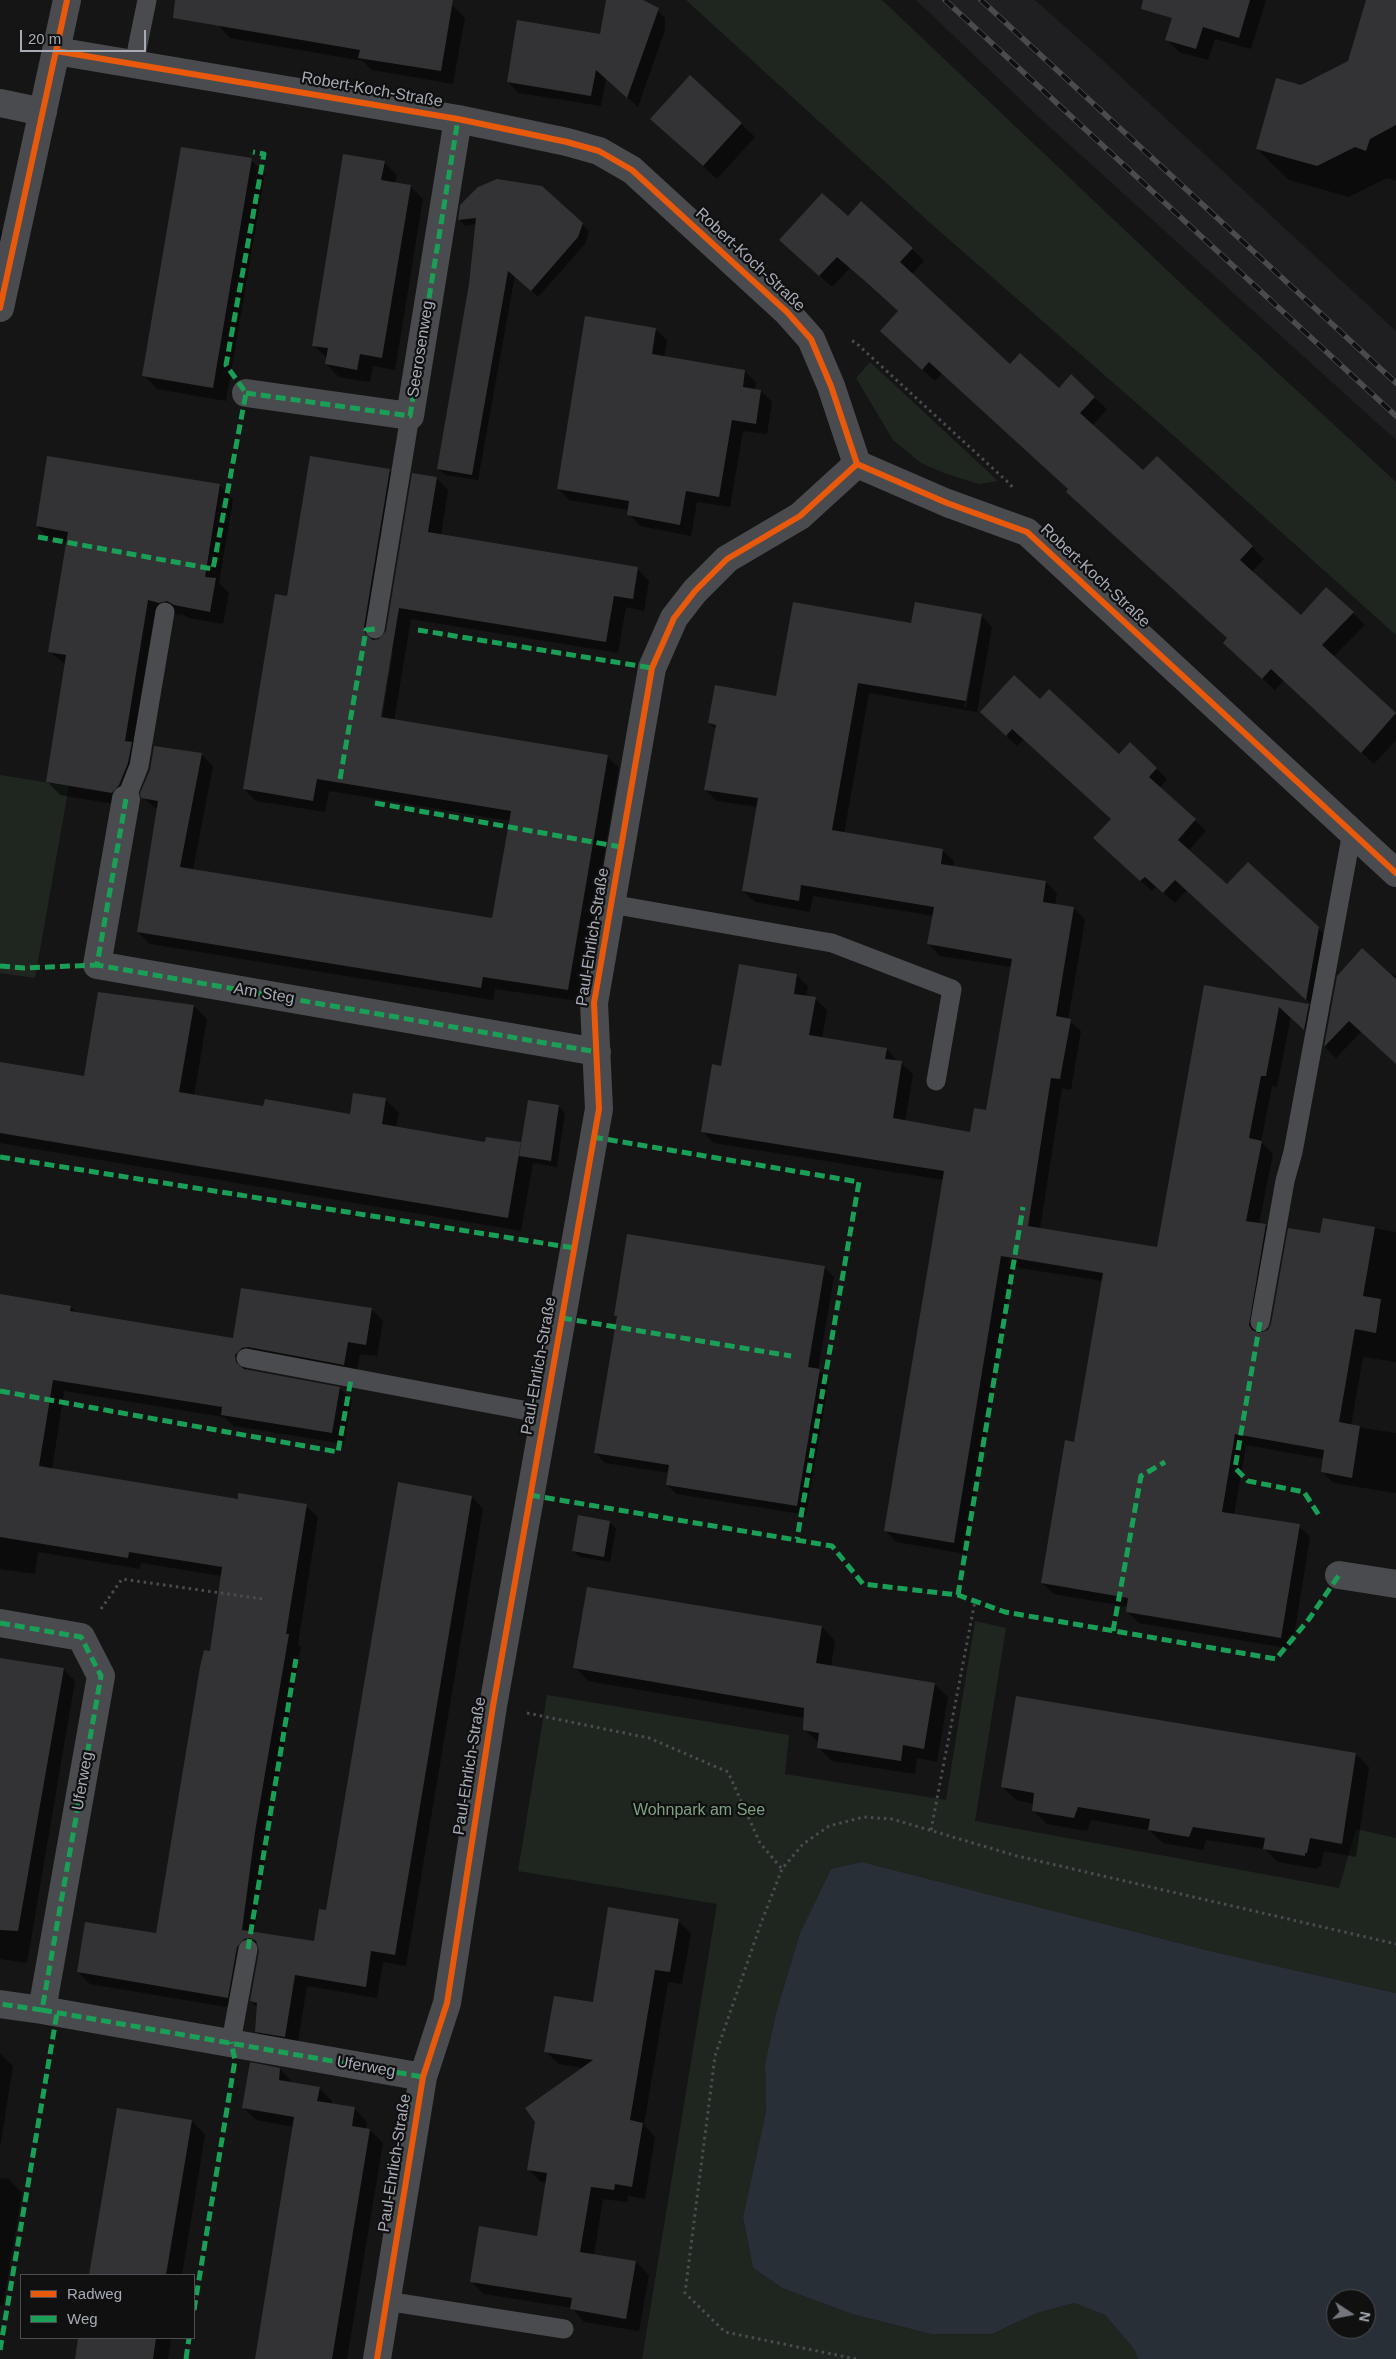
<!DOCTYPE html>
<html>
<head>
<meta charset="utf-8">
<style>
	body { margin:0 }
	#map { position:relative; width:1396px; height:2359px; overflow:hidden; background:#151516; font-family:Helvetica,sans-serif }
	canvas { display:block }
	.legend { position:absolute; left:20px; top:2274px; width:175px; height:65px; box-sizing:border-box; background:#101011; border:1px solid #4c4e53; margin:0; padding:6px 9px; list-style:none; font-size:15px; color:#a7abb6 }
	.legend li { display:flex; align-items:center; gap:10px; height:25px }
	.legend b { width:25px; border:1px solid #4c4e53 }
	.north { position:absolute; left:1326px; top:2289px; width:50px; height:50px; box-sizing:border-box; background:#101011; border:1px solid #4c4e53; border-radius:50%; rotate:101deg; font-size:14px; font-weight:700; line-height:20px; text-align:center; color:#a7abb6 }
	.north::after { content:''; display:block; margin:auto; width:18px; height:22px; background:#74767e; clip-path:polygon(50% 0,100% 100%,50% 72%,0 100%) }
	.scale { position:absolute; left:20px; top:30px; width:126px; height:22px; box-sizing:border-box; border:2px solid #a7abb6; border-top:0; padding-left:6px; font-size:15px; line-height:18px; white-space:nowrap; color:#a7abb6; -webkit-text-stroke:4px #101011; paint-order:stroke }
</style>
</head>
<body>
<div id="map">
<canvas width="1396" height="2359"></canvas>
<ul class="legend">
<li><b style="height:6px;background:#e8590c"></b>Radweg</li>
<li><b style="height:6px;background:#1a9f57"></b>Weg</li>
</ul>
<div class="north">N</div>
<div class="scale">20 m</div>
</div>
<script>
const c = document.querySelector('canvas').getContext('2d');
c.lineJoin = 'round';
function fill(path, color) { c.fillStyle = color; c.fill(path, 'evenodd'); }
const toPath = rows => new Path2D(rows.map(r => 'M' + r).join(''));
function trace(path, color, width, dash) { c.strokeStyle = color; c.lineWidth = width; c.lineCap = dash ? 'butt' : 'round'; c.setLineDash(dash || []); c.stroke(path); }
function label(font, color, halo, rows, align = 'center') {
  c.font = font + ' Helvetica,sans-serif'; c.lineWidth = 4.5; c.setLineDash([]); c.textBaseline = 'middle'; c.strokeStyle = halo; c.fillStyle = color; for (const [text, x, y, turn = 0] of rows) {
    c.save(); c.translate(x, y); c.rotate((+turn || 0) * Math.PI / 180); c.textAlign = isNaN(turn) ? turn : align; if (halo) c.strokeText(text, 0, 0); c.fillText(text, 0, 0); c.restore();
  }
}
const built = toPath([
	[916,0,1035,0,1097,55,1396,331,1396,440,1042,120]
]);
const green = toPath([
	[686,0,882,0,1189,291,1396,482,1396,635,1173,435,928,221],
	[870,362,998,481,979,484,944,473,921,463,893,440,856,378],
	[0,775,69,786,35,978,0,973],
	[975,1621,1006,1628,975,1821,1339,1888,1356,1829,1396,1838,1396,1993,1214,1952,862,1862,831,1869,800,1933,776,2013,765,2064,766,2111,743,2217,753,2268,782,2288,852,2314,931,2334,992,2334,1037,2313,1074,2303,1105,2315,1134,2349,1138,2359,642,2359,717,1904,518,1871,547,1695,789,1735,785,1774,946,1800]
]);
const water = toPath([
	[862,1862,1214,1952,1396,1993,1396,2359,1138,2359,1134,2349,1105,2315,1074,2303,1037,2313,992,2334,931,2334,852,2314,782,2288,753,2268,743,2217,766,2111,765,2064,776,2013,800,1933,831,1869],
	[1336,2299,1366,2299,1366,2329,1336,2329]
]);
const shadow = toPath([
	[222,0,421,0,452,5,465,18,453,84,372,70,363,61,230,38,218,25],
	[607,0,641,0,654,8,665,18,665,30,638,107,606,78,601,106,519,93,508,82,601,35],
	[1179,0,1266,0,1251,49,1215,39,1208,60,1179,52,1167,39],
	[1367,0,1396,0,1396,181,1387,178,1349,197,1289,180,1257,149,1301,87,1350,61],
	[690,76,755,137,717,179,665,132],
	[251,160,265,173,226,401,157,389,144,375],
	[384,162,397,175,395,183,410,186,423,199,395,370,373,366,370,382,339,377,326,364,327,358,313,345],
	[478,188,582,224,589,231,585,244,538,297,515,275,478,480,445,475,438,468,470,284,477,224,465,226,459,219],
	[848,218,912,249,924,261,911,275,1010,365,1059,389,1071,376,1107,409,1092,426,1144,472,1252,547,1264,559,1252,572,1301,617,1353,613,1365,625,1333,657,1396,715,1396,740,1374,764,1284,680,1275,690,1237,655,1229,639,1069,489,942,373,935,381,893,342,899,312,850,268,832,287,793,252],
	[0,230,11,242,0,293],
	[655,329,667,340,664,358,745,371,756,383,755,390,761,391,772,402,767,434,743,431,730,507,697,502,691,536,640,526,629,514,629,510,569,500,558,488],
	[389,470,401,483,375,641,380,640,387,631,436,478,448,490,441,536,637,568,649,581,644,611,626,607,618,653,411,619,394,721,607,756,619,768,579,1001,495,989,493,1000,150,944,138,932,158,810,142,797,201,754,213,766,193,870,493,919,510,821,329,791,325,812,256,801,244,789,288,598],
	[391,651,393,651,381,724,379,723],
	[220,486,233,499,219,583,229,593,223,624,188,618,182,614,173,615,126,806,60,795,47,781,66,665,49,651,67,542,50,539,37,526],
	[981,615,992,627,977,712,869,693,844,834,942,850,954,861,953,867,1046,882,1057,894,1055,905,1074,908,1085,920,1068,1020,1081,1031,1071,1090,1062,1088,1040,1229,1158,1249,1205,987,1308,1005,1320,1017,1316,1039,1291,1016,1277,1087,1272,1086,1261,1142,1273,1154,1259,1224,1265,1225,1277,1237,1260,1333,1264,1334,1272,1325,1321,1235,1324,1219,1396,1232,1396,1362,1363,1357,1351,1426,1396,1433,1396,1493,1333,1483,1322,1471,1324,1459,1246,1445,1234,1515,1299,1526,1310,1537,1292,1649,1139,1623,1127,1612,1128,1607,1054,1594,1042,1583,1075,1443,1103,1281,1013,1267,966,1554,896,1542,885,1530,943,1180,714,1143,702,1131,722,1067,796,975,808,986,806,997,815,999,827,1010,822,1038,887,1049,898,1062,901,1063,913,1074,905,1122,971,1133,987,1112,1012,967,940,956,929,944,934,916,813,896,810,912,755,902,743,891,758,807,717,801,705,790,717,730,709,723,777,697,912,624],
	[979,623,981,623,966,708,964,707],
	[1040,701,1120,756,1156,768,1167,779,1160,788,1206,831,1188,851,1228,886,1318,928,1329,940,1317,1009,1187,890,1175,903,1156,887,1152,891,1106,849,1112,819,1024,739,1017,746,992,723],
	[1393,974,1396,977,1396,1063,1361,1032,1336,1058,1325,1047,1338,976,1391,976],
	[194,1006,207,1019,194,1096,264,1108,351,1116,385,1099,399,1113,396,1128,486,1143,487,1138,522,1145,559,1106,565,1113,557,1167,533,1163,521,1231,0,1143,0,1063,85,1077],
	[824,1267,834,1277,818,1370,829,1380,806,1515,677,1494,667,1485,669,1473,605,1463,596,1453,618,1318,615,1315],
	[0,1301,71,1307,77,1313,234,1340,371,1309,383,1321,377,1356,360,1354,356,1376,246,1368,247,1371,340,1388,352,1400,344,1444,234,1426,224,1417,64,1391,52,1470,239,1501,306,1506,318,1517,298,1644,301,1647,267,1845,254,1933,315,1942,472,1497,483,1509,406,1966,383,1962,377,1998,307,1986,297,2048,268,2043,256,2031,258,2008,251,2001,261,1950,256,1950,239,2009,90,1984,78,1972,157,1935,211,1652,222,1576,141,1563,140,1569,38,1552,35,1574,0,1569],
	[609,1522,616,1528,610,1562,580,1557,573,1551],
	[822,1627,835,1641,831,1666,934,1684,948,1697,937,1762,917,1758,915,1774,832,1761,818,1747,819,1743,804,1729,805,1718,588,1681,575,1667],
	[0,1659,63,1669,75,1681,27,1963,0,1959],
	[1356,1754,1369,1767,1356,1857,1324,1851,1321,1866,1319,1866,1318,1869,1278,1862,1265,1849,1206,1840,1203,1850,1163,1843,1149,1830,1091,1820,1087,1831,1047,1824,1033,1810,1034,1804,1016,1800,1003,1787],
	[678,1921,691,1933,682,1984,668,1982,644,2125,655,2137,645,2199,628,2196,627,2202,603,2199,594,2255,636,2262,649,2275,639,2331,584,2322,572,2308,484,2294,471,2281,538,2238,547,2183,541,2182,528,2169,583,2068,559,2064,546,2052],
	[0,2053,13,2066,0,2148],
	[280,2069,293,2083,319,2088,332,2101,332,2105,354,2108,367,2122,366,2130,370,2130,383,2143,347,2359,256,2359,294,2127,256,2120,243,2107],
	[118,2109,192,2121,205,2135,182,2275,90,2275],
	[0,2178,9,2179,22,2193,3,2306,0,2305],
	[80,2338,171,2338,168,2359,76,2359]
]);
const building = toPath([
	[175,0,453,0,441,71,358,58,360,50,173,18],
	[606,0,643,0,659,8,627,98,596,70,591,96,507,82,517,20,600,34],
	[1143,0,1250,0,1239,38,1203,27,1196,49,1165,40,1172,18,1141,9],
	[1366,0,1396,0,1396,125,1370,139,1366,151,1355,147,1317,166,1256,149,1276,78,1301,85,1348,61],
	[690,75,742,123,703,166,650,119],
	[181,147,252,158,213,388,142,376],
	[343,154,385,161,381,180,411,185,382,358,360,354,357,370,325,364,328,348,312,346],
	[497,179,542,186,583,223,578,237,531,291,508,271,472,475,437,469,469,284,476,218,458,220,460,205,478,187],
	[822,193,848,216,861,201,913,248,900,262,1010,364,1020,353,1059,388,1071,374,1095,397,1080,413,1143,470,1157,456,1253,546,1240,560,1301,615,1326,587,1354,612,1322,645,1396,713,1361,753,1271,669,1262,679,1223,643,1227,638,1066,492,1068,489,929,362,922,370,880,331,898,311,866,282,837,257,819,276,779,240],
	[585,316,656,328,652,354,745,370,743,387,761,390,756,424,732,420,719,497,686,491,680,525,627,515,629,501,557,489],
	[47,456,220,484,205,577,216,578,210,612,174,605,167,601,159,603,148,600,125,741,132,742,128,763,119,785,112,793,46,782,66,655,48,652,68,532,36,526],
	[310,456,390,469,364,627,365,633,373,640,379,639,386,631,412,473,437,477,428,532,638,567,633,599,614,596,606,642,399,608,381,717,608,755,568,990,483,977,481,988,137,932,158,801,141,798,140,793,150,770,154,746,202,753,180,867,492,918,511,811,317,779,313,801,243,789,275,594,287,596],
	[793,602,911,623,915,602,982,614,966,701,858,683,832,830,943,849,941,864,1046,881,1043,902,1074,907,1056,1016,1071,1019,1060,1079,1051,1078,1028,1226,1157,1247,1204,985,1309,1004,1304,1030,1279,1007,1266,1076,1261,1076,1249,1138,1262,1141,1246,1221,1266,1224,1249,1325,1252,1330,1259,1333,1268,1330,1271,1324,1288,1228,1320,1233,1323,1218,1375,1227,1363,1296,1381,1299,1376,1333,1355,1329,1339,1422,1360,1426,1352,1478,1321,1472,1324,1450,1235,1434,1222,1512,1300,1524,1281,1638,1126,1612,1128,1598,1041,1583,1065,1440,1074,1442,1103,1273,1001,1256,954,1543,884,1531,944,1171,701,1132,712,1064,721,1066,739,964,797,974,794,994,816,997,809,1035,887,1048,885,1059,902,1061,893,1118,970,1132,974,1108,986,1110,1012,959,927,944,934,907,801,885,799,901,742,891,758,798,704,790,716,725,708,723,715,685,776,696],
	[1014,675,1040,699,1049,689,1119,754,1130,742,1157,768,1149,777,1196,819,1178,840,1227,884,1248,862,1319,927,1306,1000,1175,880,1163,893,1145,877,1140,881,1093,838,1111,819,1012,729,1006,736,980,712],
	[1362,948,1396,979,1396,1064,1349,1021,1324,1047,1337,976],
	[98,992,194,1005,179,1092,263,1106,265,1099,350,1114,353,1093,386,1098,382,1124,485,1142,486,1137,521,1142,508,1218,0,1133,0,1062,84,1076],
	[528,1100,559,1105,551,1161,519,1156],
	[627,1234,825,1266,808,1367,820,1369,797,1506,666,1485,669,1465,594,1453,617,1316,614,1316],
	[241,1288,372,1308,366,1345,348,1342,344,1365,248,1347,242,1348,235,1355,236,1362,244,1369,340,1387,332,1433,221,1415,222,1407,53,1380,39,1466,238,1499,238,1493,307,1504,286,1634,289,1634,255,1832,242,1930,314,1941,319,1909,326,1910,398,1482,472,1496,395,1955,371,1951,366,1987,295,1975,285,2037,255,2032,257,2003,250,2001,259,1951,256,1941,250,1938,244,1939,237,1947,228,1998,77,1972,85,1922,156,1933,200,1667,204,1650,210,1651,222,1567,129,1552,128,1558,0,1537,0,1294,71,1306,70,1311,233,1338],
	[578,1515,610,1521,604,1557,572,1551],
	[587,1587,822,1626,816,1663,935,1683,924,1749,903,1745,901,1761,817,1748,819,1733,803,1730,804,1708,573,1668],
	[0,1658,64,1668,18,1931,0,1930],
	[1016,1696,1356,1753,1342,1844,1310,1838,1307,1853,1305,1853,1305,1856,1263,1849,1265,1838,1193,1827,1189,1837,1148,1830,1150,1819,1078,1807,1074,1818,1032,1811,1034,1793,1001,1787],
	[608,1907,679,1919,670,1972,655,1970,630,2120,643,2123,632,2187,615,2184,614,2190,591,2187,580,2252,636,2261,626,2319,570,2309,572,2298,470,2282,479,2226,537,2236,547,2173,527,2170,535,2122,525,2108,593,2060,544,2052,554,1996,593,2002],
	[250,2062,280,2068,279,2080,320,2087,317,2101,355,2107,352,2126,370,2129,332,2359,255,2359,294,2117,242,2108],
	[117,2108,192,2120,166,2275,89,2275],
	[78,2338,156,2338,153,2359,75,2359]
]);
const path = toPath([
	[852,341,855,342,1011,485,1012,489],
	[101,1609,122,1579,263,1599],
	[527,1713,649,1738,728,1772,760,1843,782,1869],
	[931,1830,975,1601],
	[856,2359,725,2332,685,2293,715,2056,760,1926,782,1869,803,1844,829,1826,864,1817,892,1819,1017,1856,1396,1944]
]);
const lane = toPath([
	[134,64,147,0],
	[375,629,410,416],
	[126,799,139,766,165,612],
	[611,904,832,943,952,989,936,1081],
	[1260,1322,1285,1181,1293,1152,1352,832],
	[246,1358,544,1414],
	[231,2042,248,1949],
	[386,2301,564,2329]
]);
const street = toPath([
	[56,51,458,119,567,142,599,151,632,170,787,312,811,339,831,386,857,464,947,503,1027,532,1396,873],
	[0,103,43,112],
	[0,308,67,0],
	[246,393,410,416,458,119],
	[126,799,97,965,597,1052],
	[1339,1575,1396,1584],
	[0,1623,81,1637,101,1676,42,2010,0,2004],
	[42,2010,423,2077],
	[377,2359,423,2077,447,2003,493,1706,599,1109,594,1003,652,668,674,618,695,591,727,559,800,516,857,464]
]);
const rail = toPath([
	[945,0,1396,416],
	[981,0,1396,383]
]);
const quiet = toPath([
	[246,393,410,416,458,119],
	[38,537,213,569,246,393,226,365,264,154,253,152],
	[418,630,652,668],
	[340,779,366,630,375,629],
	[126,799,97,965,597,1052],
	[375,803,621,847],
	[0,966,24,968,97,965],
	[593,1137,859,1182,797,1539],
	[0,1157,574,1248],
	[562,1318,791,1356],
	[1260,1322,1235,1468,1248,1481,1304,1492,1320,1517],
	[0,1391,338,1452,351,1379],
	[530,1495,832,1546,863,1584,958,1595,1005,1612,1276,1659,1309,1619,1339,1575],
	[958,1595,1023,1207],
	[0,1623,81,1637,101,1676,42,2010,0,2004],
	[1113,1631,1141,1476,1165,1462],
	[248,1949,296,1659],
	[42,2010,423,2077],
	[194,2310,235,2060,231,2042],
	[0,2350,57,2013],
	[186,2359,189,2338]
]);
const cycleway = toPath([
	[56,51,458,119,567,142,599,151,632,170,787,312,811,339,831,386,857,464,947,503,1027,532,1396,873],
	[0,308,67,0],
	[377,2359,423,2077,447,2003,493,1706,599,1109,594,1003,652,668,674,618,695,591,727,559,800,516,857,464]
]);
const streetNames = [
	["Robert-Koch-Straße",372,90,10],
	["Robert-Koch-Straße",750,260,43],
	["Seerosenweg",421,349,-81],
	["Robert-Koch-Straße",1095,576,43],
	["Paul-Ehrlich-Straße",593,937,-81],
	["Am Steg",264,994,10],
	["Paul-Ehrlich-Straße",539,1366,-80],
	["Paul-Ehrlich-Straße",470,1766,-81],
	["Uferweg",83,1781,-80],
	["Uferweg",366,2067,10],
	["Paul-Ehrlich-Straße",395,2163,-81]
];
const parkNames = [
	["Wohnpark am See",699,1811]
];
fill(built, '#1f1f21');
fill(green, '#1f2620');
fill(water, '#292f37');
fill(shadow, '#0007');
fill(building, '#333335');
trace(path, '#4b4c50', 3, [2.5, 4]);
trace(lane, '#4a4b4e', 19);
trace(street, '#4a4b4e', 28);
trace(rail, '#4a4b4e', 5.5);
trace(rail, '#101011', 4, [11]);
trace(quiet, '#1a9f57', 5, [10, 5]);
trace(cycleway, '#e8590c', 6);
label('16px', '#a7abb6', '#101011', streetNames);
label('16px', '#7ea182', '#101011', parkNames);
</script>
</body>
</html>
